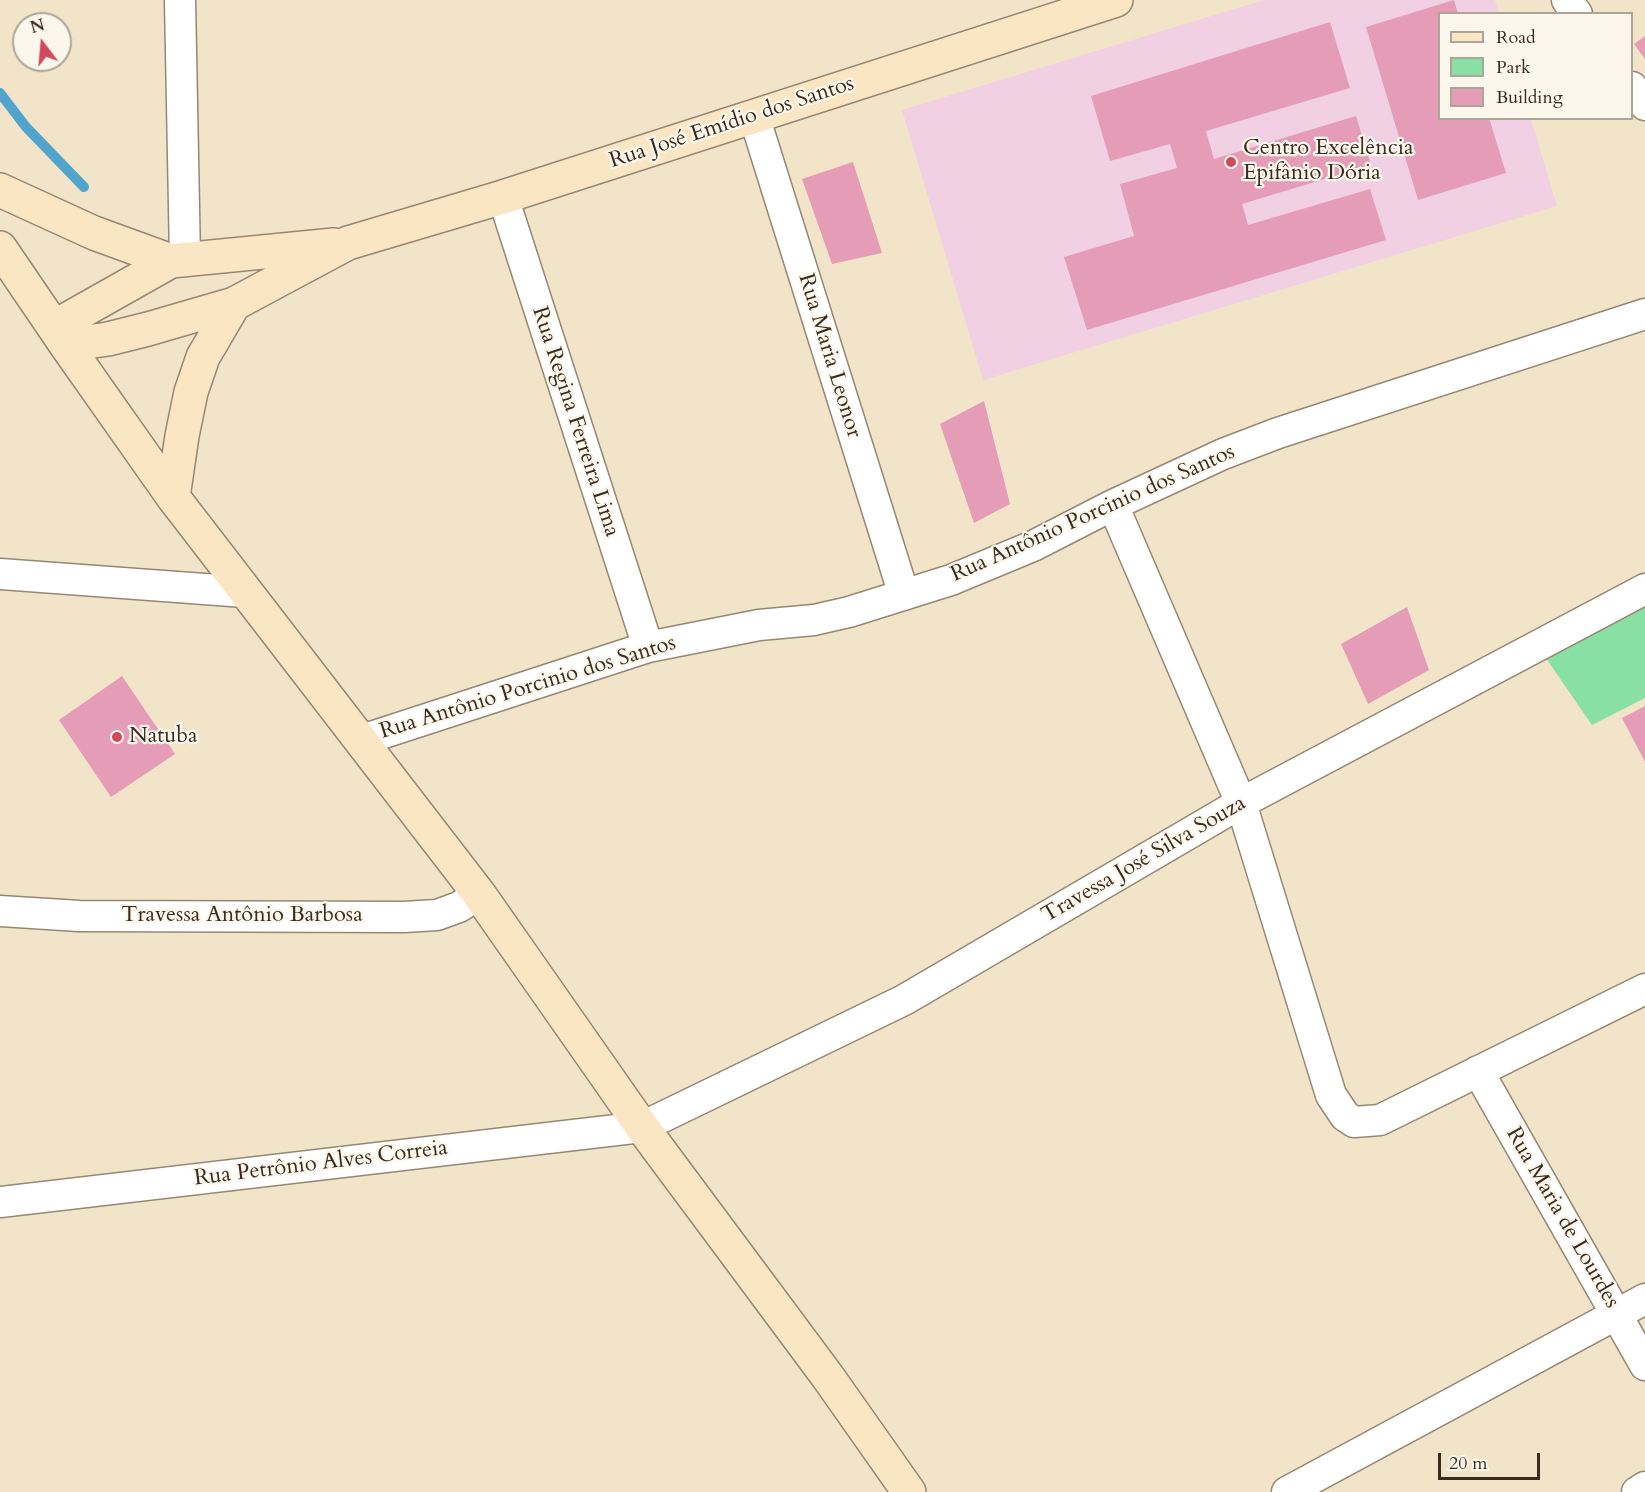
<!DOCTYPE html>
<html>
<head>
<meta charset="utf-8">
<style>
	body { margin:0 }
	#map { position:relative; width:1645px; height:1492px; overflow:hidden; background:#f2e4c9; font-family:Cardo,serif }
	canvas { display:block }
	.legend { position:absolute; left:1438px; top:12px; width:195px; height:108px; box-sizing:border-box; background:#fbf7ec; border:2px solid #aea59a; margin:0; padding:8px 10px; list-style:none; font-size:18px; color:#3b2a1e }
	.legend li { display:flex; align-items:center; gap:12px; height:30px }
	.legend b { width:30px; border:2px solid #aea59a }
	.north { position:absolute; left:12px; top:12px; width:60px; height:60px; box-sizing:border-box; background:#fbf7ec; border:2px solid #aea59a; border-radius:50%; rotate:344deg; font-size:16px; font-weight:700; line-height:24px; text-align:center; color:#3b2a1e }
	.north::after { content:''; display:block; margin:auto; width:21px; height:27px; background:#d1495b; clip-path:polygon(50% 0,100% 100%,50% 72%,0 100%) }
	.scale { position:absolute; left:1438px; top:1453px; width:102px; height:27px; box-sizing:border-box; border:3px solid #3b2a1e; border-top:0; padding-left:8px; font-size:18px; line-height:21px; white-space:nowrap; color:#3b2a1e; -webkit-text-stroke:4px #fbf7ec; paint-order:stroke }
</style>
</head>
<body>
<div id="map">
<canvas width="1645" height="1492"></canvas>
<ul class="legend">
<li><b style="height:8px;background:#fbe6c4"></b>Road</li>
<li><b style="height:16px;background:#88e0a4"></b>Park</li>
<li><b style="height:16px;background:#e59db7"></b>Building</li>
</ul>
<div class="north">N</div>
<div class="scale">20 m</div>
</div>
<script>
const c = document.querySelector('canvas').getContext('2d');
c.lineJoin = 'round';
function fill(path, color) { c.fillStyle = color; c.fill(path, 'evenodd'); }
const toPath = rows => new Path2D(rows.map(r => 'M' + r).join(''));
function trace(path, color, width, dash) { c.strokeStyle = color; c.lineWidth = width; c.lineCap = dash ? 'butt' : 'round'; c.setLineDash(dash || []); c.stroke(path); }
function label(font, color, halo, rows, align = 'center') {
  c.font = font + ' Cardo,serif'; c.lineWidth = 4.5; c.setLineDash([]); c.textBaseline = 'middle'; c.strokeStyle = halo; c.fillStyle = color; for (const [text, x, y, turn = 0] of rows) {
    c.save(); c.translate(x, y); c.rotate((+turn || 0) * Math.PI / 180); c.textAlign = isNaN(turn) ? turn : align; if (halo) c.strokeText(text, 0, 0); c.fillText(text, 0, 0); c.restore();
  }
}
const built = toPath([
	[1264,0,1495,0,1499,13,1440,14,1440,118,1531,119,1557,206,983,380,902,110]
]);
const green = toPath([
	[1645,600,1645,698,1592,725,1543,654]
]);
const stream = toPath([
	[0,93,26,127,84,187]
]);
const building = toPath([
	[1454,0,1458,14,1440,14,1440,118,1489,118,1506,173,1418,200,1366,27],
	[1330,22,1350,88,1206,131,1214,159,1356,116,1371,165,1242,204,1248,225,1370,189,1386,240,1087,330,1064,257,1134,236,1120,184,1177,168,1170,144,1110,161,1091,96],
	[1645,36,1645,59,1634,44],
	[853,162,882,253,832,264,802,179],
	[984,401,1010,504,974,523,940,424],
	[1407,607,1429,670,1368,704,1341,644],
	[122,676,175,754,111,797,59,720],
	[1645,706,1645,762,1622,718]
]);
const minor = toPath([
	[180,0,185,259],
	[1567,0,1577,14],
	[1632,87,1645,105],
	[754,116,904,595],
	[503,197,648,647],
	[1113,505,1241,803,1331,1095,1345,1116,1354,1122,1380,1120,1645,989],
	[0,574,245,592],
	[362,740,648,647,759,625,814,620,849,612,951,580,1033,546,1113,505,1223,454,1278,433,1645,314],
	[0,911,79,916,404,917,437,915,459,907,479,894],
	[1478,1071,1645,1365],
	[0,1202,642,1127,904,1000,1241,803,1645,589],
	[1287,1492,1645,1299],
	[1637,1492,1645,1487]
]);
const secondary = toPath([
	[0,190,94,233,171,261],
	[0,248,66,345,173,497,479,894,642,1127,828,1377,909,1492],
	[54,327,171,261,334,245],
	[66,345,108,339,148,329,234,304,348,243,503,197,1116,0],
	[173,497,182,436,191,392,203,357,234,304]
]);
const markers = [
	[1231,162,6,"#d1495b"],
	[117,737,6,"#d1495b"]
];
const streetNames = [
	["Rua José Emídio dos Santos",732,123,-18],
	["Rua Maria Leonor",829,356,73],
	["Rua Regina Ferreira Lima",575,422,72],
	["Rua Antônio Porcinio dos Santos",1093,514,-24],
	["Rua Antônio Porcinio dos Santos",528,688,-17],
	["Travessa José Silva Souza",1144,860,-30],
	["Travessa Antônio Barbosa",242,916],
	["Rua Petrônio Alves Correia",321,1164,-7],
	["Rua Maria de Lourdes",1562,1218,60]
];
const poiNames = [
	["Centro Excelência",1243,149],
	["Epifânio Dória",1243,174],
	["Natuba",129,737]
];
fill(built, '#f1d0e4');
fill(green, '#88e0a4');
trace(stream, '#51a5cc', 10);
fill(building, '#e59db7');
trace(minor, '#968774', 33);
trace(secondary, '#968774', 36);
trace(minor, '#fff', 30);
trace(secondary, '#fbe6c4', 33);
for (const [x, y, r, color] of markers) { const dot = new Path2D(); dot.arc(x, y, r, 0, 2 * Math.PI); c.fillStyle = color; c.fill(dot); trace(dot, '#fbf7ec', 2); }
label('22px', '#3b2a1e', '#fbf7ec', streetNames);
label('22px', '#3b2a1e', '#fbf7ec', poiNames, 'left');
</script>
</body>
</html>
